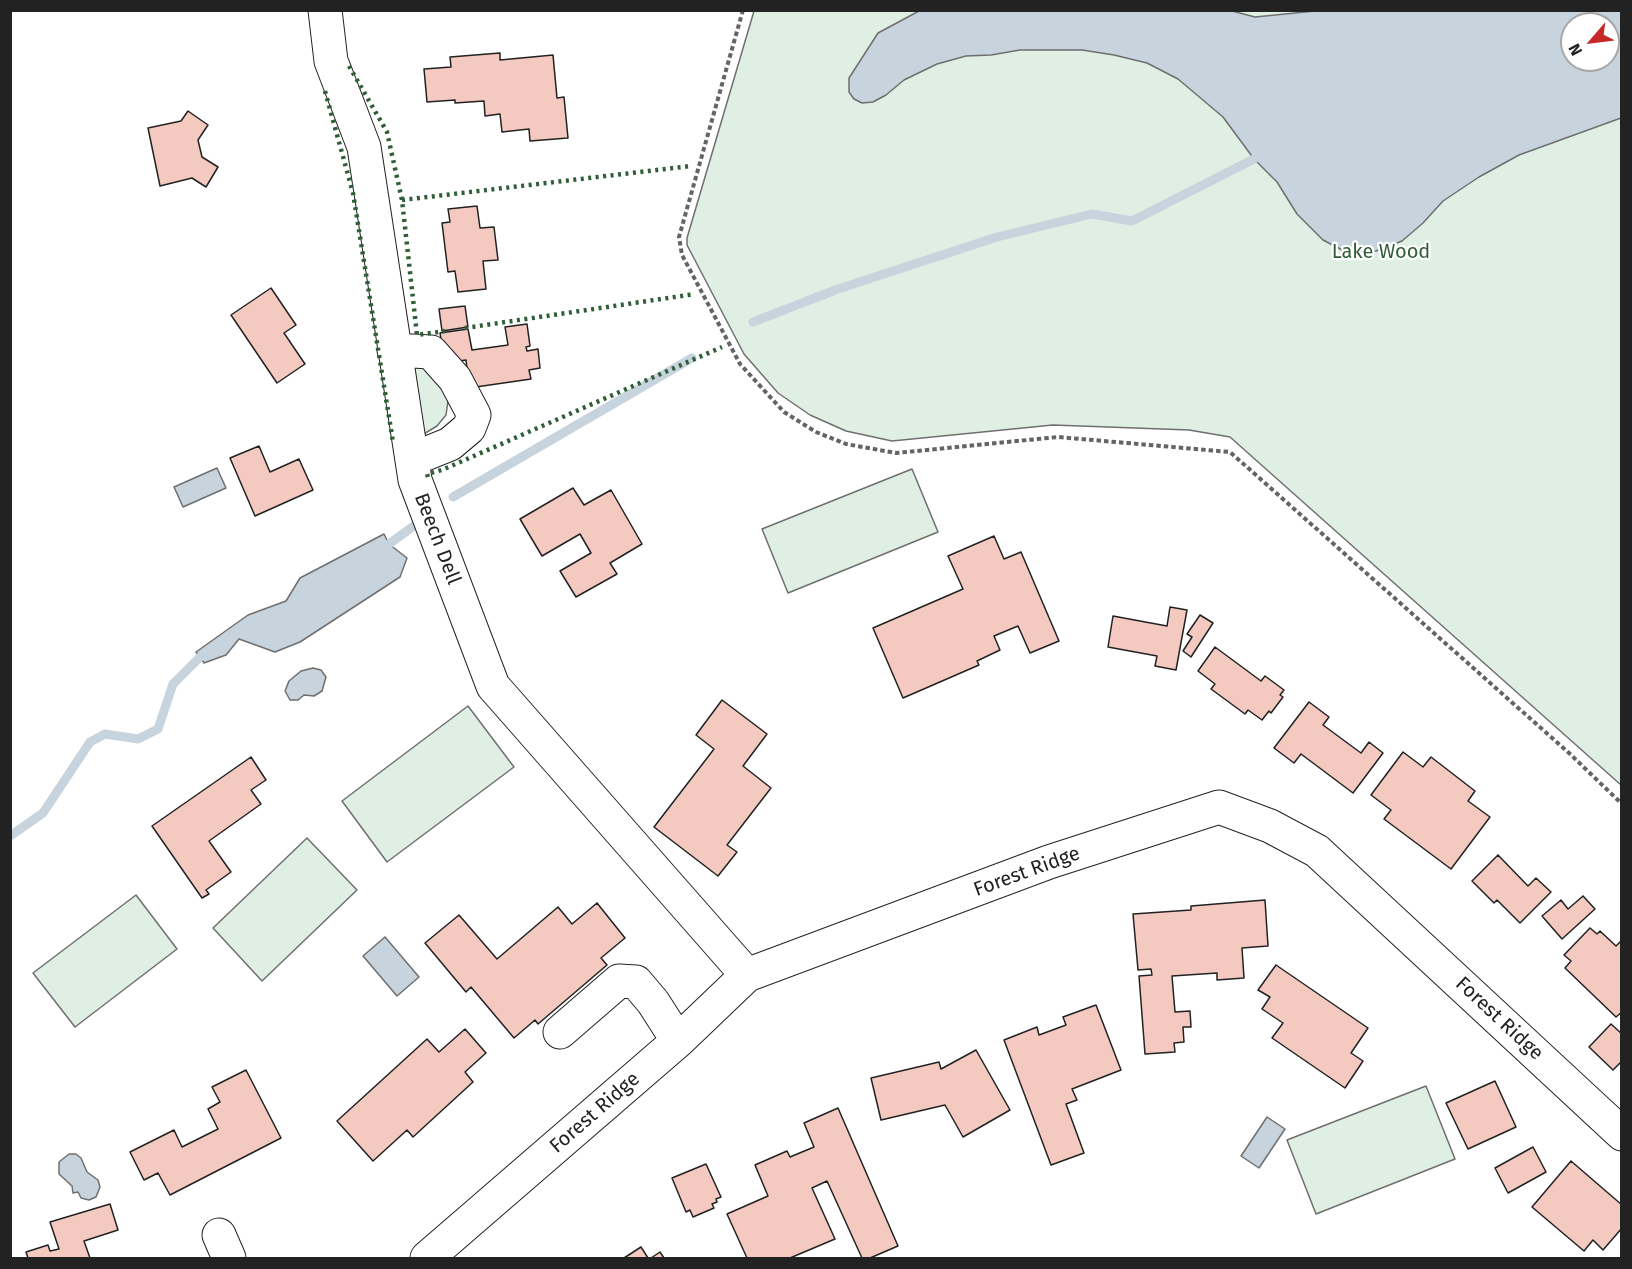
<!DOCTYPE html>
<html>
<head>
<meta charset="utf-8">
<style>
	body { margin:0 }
	#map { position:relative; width:1632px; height:1269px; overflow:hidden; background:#fff; font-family:"Fira Sans",sans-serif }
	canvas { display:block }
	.frame { position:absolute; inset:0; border:12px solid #222; pointer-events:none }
	.north { position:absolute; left:1560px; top:12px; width:60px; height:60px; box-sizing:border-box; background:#fff; border:2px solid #a7a7a7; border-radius:50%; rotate:242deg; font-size:16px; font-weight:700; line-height:24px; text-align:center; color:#222 }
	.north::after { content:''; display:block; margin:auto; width:21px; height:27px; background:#c62828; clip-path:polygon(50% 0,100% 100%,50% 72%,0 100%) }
</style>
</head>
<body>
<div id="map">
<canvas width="1632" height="1269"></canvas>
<div class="frame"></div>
<div class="north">N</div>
</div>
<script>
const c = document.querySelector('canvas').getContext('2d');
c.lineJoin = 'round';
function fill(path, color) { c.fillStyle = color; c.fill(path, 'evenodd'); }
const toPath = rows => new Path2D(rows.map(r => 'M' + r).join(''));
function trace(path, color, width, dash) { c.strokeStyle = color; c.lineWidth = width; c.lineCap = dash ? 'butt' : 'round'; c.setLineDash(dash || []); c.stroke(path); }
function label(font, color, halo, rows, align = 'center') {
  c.font = font + ' "Fira Sans",sans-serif'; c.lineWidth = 4.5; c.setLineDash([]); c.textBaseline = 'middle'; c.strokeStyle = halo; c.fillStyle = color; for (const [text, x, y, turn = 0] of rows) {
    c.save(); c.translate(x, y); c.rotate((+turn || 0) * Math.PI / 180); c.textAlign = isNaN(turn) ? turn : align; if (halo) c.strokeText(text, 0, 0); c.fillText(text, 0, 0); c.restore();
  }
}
const green = toPath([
	[754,11,1621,11,1621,785,1230,437,1189,430,1053,425,892,441,846,431,810,415,778,393,744,354,687,245,687,238,754,11],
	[1572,24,1608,24,1608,60,1572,60,1572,24],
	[412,367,427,368,449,394,446,415,437,426,422,435,412,367],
	[912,469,938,532,788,593,762,529,912,469],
	[468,706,514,767,387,862,342,801,468,706],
	[307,838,357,890,262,981,213,928,307,838],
	[136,895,177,949,75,1027,33,973,136,895],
	[1426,1086,1455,1159,1316,1214,1287,1140,1426,1086]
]);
const water = toPath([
	[1232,11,1255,17,1325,10,1621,11,1621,118,1519,155,1479,177,1443,201,1423,223,1402,241,1376,251,1346,252,1323,240,1297,214,1277,182,1254,159,1223,117,1178,79,1147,63,1114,55,1082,50,1020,50,991,55,966,56,937,64,904,80,886,95,873,102,862,103,854,99,849,92,849,78,878,33,919,11,1232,11],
	[1572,24,1608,24,1608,60,1572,60,1572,24],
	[217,468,226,488,183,507,174,487,217,468],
	[384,534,389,544,407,558,400,577,300,642,275,652,239,639,226,655,204,663,196,652,248,615,286,601,300,578,384,534],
	[313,668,321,670,326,677,322,691,314,696,304,695,298,700,290,700,285,691,289,681,301,671,313,668],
	[385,937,419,977,397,996,363,956,385,937],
	[1267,1117,1285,1129,1259,1168,1241,1156,1267,1117],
	[69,1154,76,1154,81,1158,87,1172,98,1180,100,1187,96,1197,89,1200,81,1198,78,1192,73,1193,72,1186,59,1174,59,1162,69,1154]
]);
const stream = toPath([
	[753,322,838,289,997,237,1092,214,1132,221,1254,159],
	[453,497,692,358],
	[389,544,415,525],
	[10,836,43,813,90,742,105,734,138,739,158,729,173,684,200,657]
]);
const building = toPath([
	[500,53,500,60,553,55,557,98,564,97,568,138,530,141,529,129,502,132,500,114,485,116,484,101,455,103,455,100,427,102,424,69,451,67,450,57,500,53],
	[188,111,208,125,198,140,202,157,218,167,206,187,192,178,160,186,148,128,181,121,188,111],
	[477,206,480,228,494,227,498,260,483,261,486,289,458,292,455,271,448,272,442,223,450,222,448,209,477,206],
	[271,288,296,325,284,333,305,364,277,383,231,315,271,288],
	[465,306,468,327,442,331,439,309,465,306],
	[527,324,530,346,526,347,527,351,538,349,540,368,529,370,531,379,469,388,466,360,445,363,440,333,468,329,472,350,508,345,505,327,527,324],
	[259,446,270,472,299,459,313,490,255,516,230,458,259,446],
	[573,488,584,505,611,490,642,544,610,563,617,574,576,597,560,571,591,553,580,534,542,556,520,519,573,488],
	[994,536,1004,559,1021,552,1059,641,1030,653,1018,626,994,636,1000,650,977,661,979,665,903,698,873,628,963,589,948,556,994,536],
	[1170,607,1187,610,1176,670,1155,666,1157,656,1108,647,1113,616,1167,626,1170,607],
	[1200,615,1213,623,1191,657,1183,651,1192,637,1187,634,1200,615],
	[1215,647,1261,681,1265,676,1284,690,1280,695,1283,697,1271,713,1269,711,1262,720,1248,710,1245,714,1211,689,1215,684,1198,671,1215,647],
	[722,700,767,734,743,766,771,788,727,845,737,852,718,876,654,827,714,749,696,735,722,700],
	[1309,702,1329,717,1323,725,1361,753,1369,742,1383,753,1353,793,1301,754,1294,763,1274,748,1309,702],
	[1403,752,1423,767,1431,757,1475,791,1468,801,1490,817,1451,869,1384,819,1391,810,1371,795,1403,752],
	[251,757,266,780,251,790,261,804,209,841,231,872,206,890,209,894,202,898,152,826,251,757],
	[1498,855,1528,886,1536,878,1551,892,1520,923,1497,900,1494,903,1472,881,1498,855],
	[1583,896,1595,909,1562,939,1542,916,1561,900,1568,909,1583,896],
	[1265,900,1268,946,1242,948,1244,978,1217,980,1217,973,1172,976,1175,1012,1190,1011,1191,1027,1183,1027,1184,1042,1174,1043,1175,1052,1145,1054,1139,976,1152,975,1151,969,1138,970,1133,914,1191,910,1191,906,1265,900],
	[597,903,625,938,601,958,607,965,538,1024,535,1020,514,1038,471,987,466,992,425,943,459,915,497,959,558,907,572,924,597,903],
	[1590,928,1597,934,1600,931,1616,946,1620,942,1622,943,1622,1012,1616,1017,1565,968,1571,961,1564,955,1590,928],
	[1276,965,1368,1028,1351,1053,1363,1061,1345,1088,1272,1038,1283,1023,1262,1009,1270,997,1258,990,1276,965],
	[1096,1005,1121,1070,1072,1089,1077,1100,1066,1104,1084,1153,1051,1165,1004,1040,1037,1027,1039,1035,1066,1025,1063,1017,1096,1005],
	[1611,1024,1622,1034,1622,1061,1613,1070,1589,1047,1611,1024],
	[465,1029,486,1053,465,1072,473,1082,413,1137,407,1130,373,1161,337,1121,427,1039,439,1052,465,1029],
	[976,1050,1010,1110,963,1137,945,1105,881,1120,871,1078,939,1062,941,1069,976,1050],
	[246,1070,281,1138,170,1195,158,1173,144,1180,130,1152,174,1130,182,1147,218,1129,208,1109,220,1102,212,1087,246,1070],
	[1495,1081,1516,1127,1468,1149,1446,1103,1495,1081],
	[838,1108,898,1246,870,1258,862,1258,827,1181,812,1188,835,1239,790,1258,747,1258,727,1214,768,1196,755,1165,787,1151,790,1157,814,1147,804,1123,838,1108],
	[1533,1147,1546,1172,1508,1193,1495,1168,1533,1147],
	[1571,1161,1622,1205,1622,1228,1603,1250,1593,1240,1584,1251,1532,1207,1571,1161],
	[706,1164,721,1197,716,1199,717,1202,712,1204,714,1208,693,1217,690,1210,686,1212,672,1178,706,1164],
	[110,1204,118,1230,84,1241,90,1258,28,1258,26,1252,48,1245,50,1251,59,1249,50,1222,110,1204],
	[641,1247,648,1258,624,1258,641,1247],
	[660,1252,664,1258,651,1258,660,1252]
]);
const path = toPath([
	[743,10,679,237,682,255,740,364,784,412,816,432,846,444,896,453,1058,437,1230,452,1569,753,1622,804]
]);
const minor = toPath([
	[325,10,331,61,364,147,415,480,493,686,747,975],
	[394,350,431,352,455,379,474,415,469,428,450,444,413,459],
	[560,1032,619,981,636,982,653,1002,678,1041],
	[219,1235,229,1258],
	[427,1258,678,1041,747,975,1049,862,1219,807,1270,826,1317,851,1622,1134]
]);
const hedge = toPath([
	[349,66,387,132,402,200,417,335,445,331],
	[325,91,353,193,393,442],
	[402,200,691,166],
	[465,328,695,294],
	[428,477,427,474,442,470,722,347]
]);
const parkNames = [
	["Lake Wood",1381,252]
];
const streetNames = [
	["Beech Dell",437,539,69],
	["Forest Ridge",1027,872,-20],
	["Forest Ridge",1499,1019,43],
	["Forest Ridge",595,1113,-41]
];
fill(green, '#e0efe3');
trace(green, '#6f6f6f', 1.5);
fill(water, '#c7d3dd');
trace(water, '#6f6f6f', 1.5);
trace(stream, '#c7d3dd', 9);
fill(building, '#f3c9c0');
trace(building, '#222', 1.5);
trace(minor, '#222', 35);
trace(path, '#646464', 4, [4.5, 3]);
trace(minor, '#fff', 33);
trace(hedge, '#2f5e38', 4.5, [3, 4.5]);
label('20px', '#2f5e38', '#fff', parkNames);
label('20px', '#222', '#fff', streetNames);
</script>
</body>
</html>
